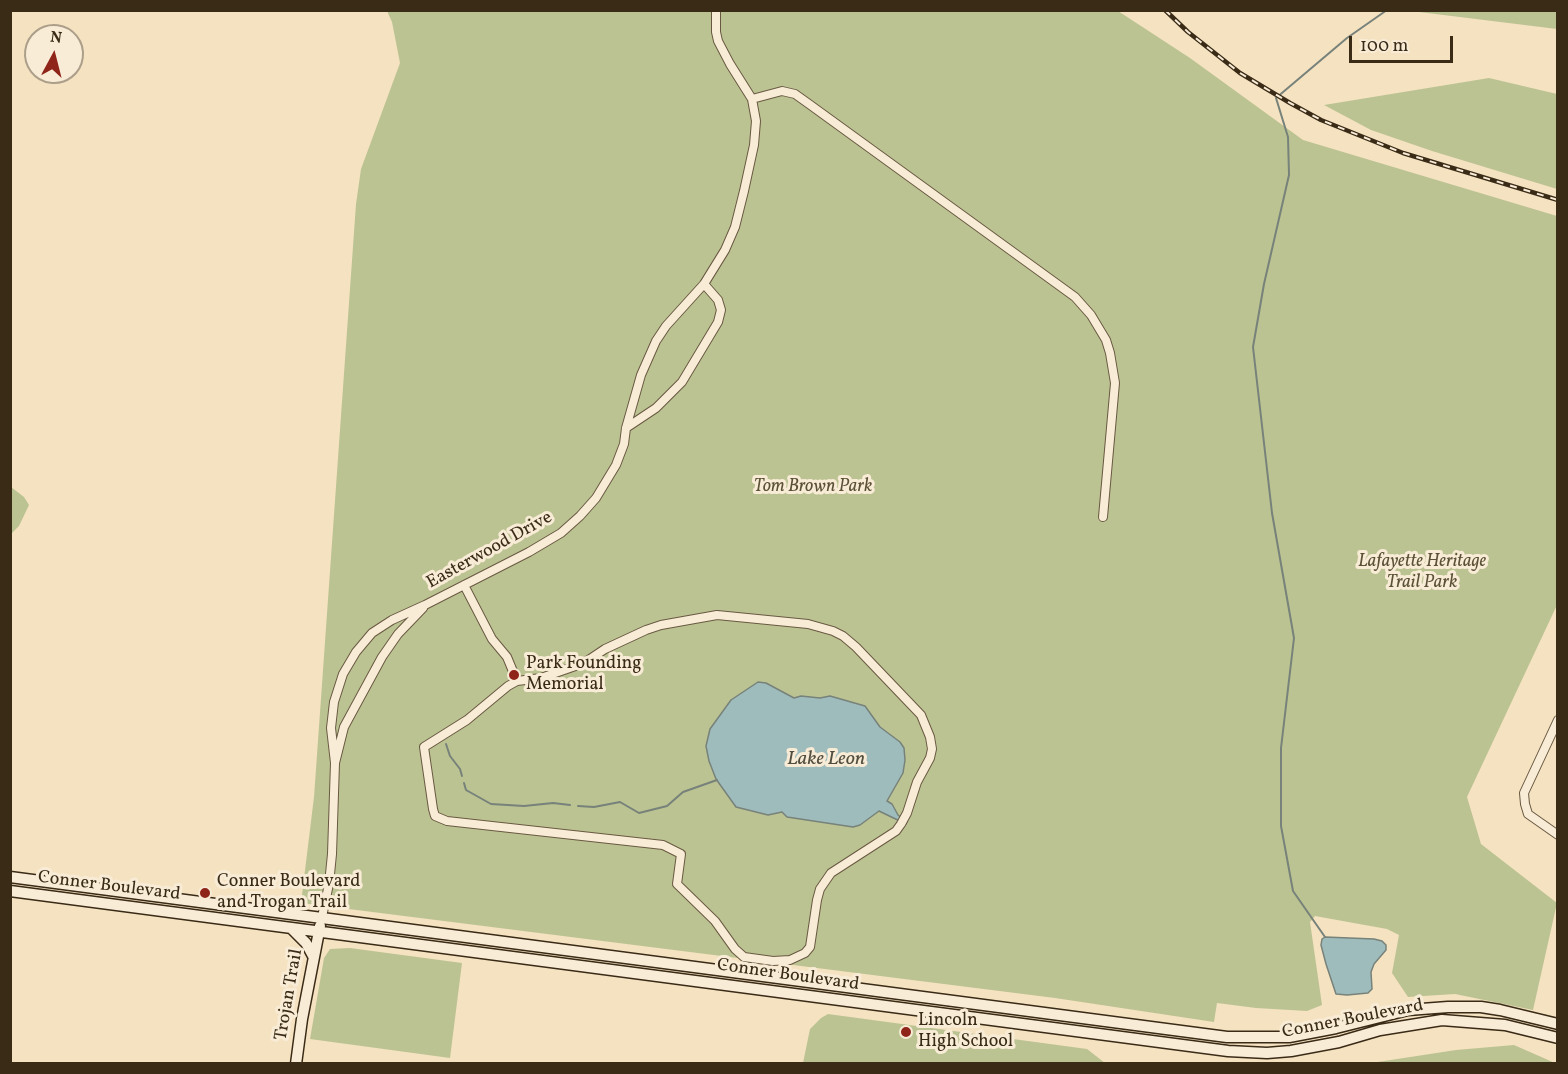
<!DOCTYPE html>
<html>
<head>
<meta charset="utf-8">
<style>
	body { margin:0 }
	#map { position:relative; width:1568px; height:1074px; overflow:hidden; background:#f5e2c1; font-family:Vollkorn,serif }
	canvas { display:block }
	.frame { position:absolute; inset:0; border:12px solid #3a2b17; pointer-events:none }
	.north { position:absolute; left:24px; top:24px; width:60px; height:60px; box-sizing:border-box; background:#f8ecd7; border:2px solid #ac9f8a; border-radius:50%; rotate:7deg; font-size:16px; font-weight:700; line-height:24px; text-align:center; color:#3a2b17 }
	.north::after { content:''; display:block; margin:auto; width:21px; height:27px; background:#8f2418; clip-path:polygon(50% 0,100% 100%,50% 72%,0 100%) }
	.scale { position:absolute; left:1349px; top:36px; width:104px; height:27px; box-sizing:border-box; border:3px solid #3a2b17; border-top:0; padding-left:8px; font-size:18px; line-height:21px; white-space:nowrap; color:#3a2b17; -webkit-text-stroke:4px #f8ecd7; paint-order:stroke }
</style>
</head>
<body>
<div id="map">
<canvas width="1568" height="1074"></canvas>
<div class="frame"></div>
<div class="north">N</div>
<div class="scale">100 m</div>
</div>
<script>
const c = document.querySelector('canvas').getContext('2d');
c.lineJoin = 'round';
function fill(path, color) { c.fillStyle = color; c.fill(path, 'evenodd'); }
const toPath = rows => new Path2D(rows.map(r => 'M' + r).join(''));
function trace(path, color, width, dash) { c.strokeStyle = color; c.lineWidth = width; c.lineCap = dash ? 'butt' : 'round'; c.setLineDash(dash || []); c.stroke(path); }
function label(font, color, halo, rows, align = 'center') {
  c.font = font + ' Vollkorn,serif'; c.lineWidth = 6; c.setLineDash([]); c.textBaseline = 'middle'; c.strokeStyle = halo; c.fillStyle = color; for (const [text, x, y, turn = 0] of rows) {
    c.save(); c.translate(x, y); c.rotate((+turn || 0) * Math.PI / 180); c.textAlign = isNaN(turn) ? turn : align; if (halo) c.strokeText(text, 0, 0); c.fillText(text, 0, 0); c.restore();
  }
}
const green = toPath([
	[387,11,1118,11,1190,58,1303,140,1557,216,1557,605,1467,797,1481,844,1557,903,1533,1010,1455,994,1408,997,1392,973,1399,935,1387,929,1315,916,1310,922,1322,1005,1307,1011,1256,1008,1217,1003,1214,1022,1055,998,301,903,314,797,356,204,361,169,400,63,392,22],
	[1411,11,1557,11,1557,29],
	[1489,78,1557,94,1557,189,1432,151,1371,130,1324,105],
	[11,487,24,497,29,505,19,526,11,534],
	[350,948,462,963,450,1058,310,1039,324,958,330,949],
	[828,1014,1087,1049,1105,1063,803,1063,810,1029,821,1018],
	[1514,1045,1555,1063,1371,1063,1456,1050]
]);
const water = toPath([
	[758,682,766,683,794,698,801,696,820,698,830,696,865,706,880,727,900,742,904,748,905,760,903,773,887,801,892,804,898,815,907,822,906,824,879,811,860,825,853,827,787,817,782,812,768,815,736,807,716,779,709,761,706,746,710,729,731,700,758,682],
	[1325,937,1374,939,1382,941,1386,945,1386,950,1374,964,1371,972,1372,989,1368,993,1347,995,1336,994,1326,964,1321,945,1322,939,1325,937]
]);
const stream = toPath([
	[446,744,450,756,460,769,462,776],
	[464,783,466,790,491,804,524,806,553,803,570,805],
	[578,806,594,807,620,802,639,813,667,806,683,792,717,780],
	[1325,937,1293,891,1281,826,1281,748,1294,638,1272,513,1253,347,1264,284,1289,175,1288,137,1276,98,1347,38,1387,10]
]);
const street = toPath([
	[752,99,782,91,795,94,809,104,1075,297,1091,315,1106,340,1110,353,1115,383,1103,517],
	[626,428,656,408,682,382,718,322,721,310,718,300,704,284],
	[464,585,492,639,507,657,517,681],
	[717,615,808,624,833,631,843,636,856,647,921,715,930,737,932,749,930,758,917,782,907,813,901,824,896,831,831,873,820,889,817,900,810,947,805,953,790,960,773,961,744,957,735,949,715,921,677,884,681,854,663,845,447,821,435,816,433,809,424,747,467,720,508,686,517,681,541,678,584,663,605,649,646,630,661,625,717,615],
	[1558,720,1524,793,1525,804,1528,814,1558,835],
	[335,763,331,728,334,702,343,674,356,652,372,633,392,620,425,605,529,552,561,533,580,516,596,498,616,465,624,444,626,428,641,375,656,341,666,326,704,284,725,250,735,227,744,191,754,145,756,121,752,99,730,64,718,41,716,32,716,10],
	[322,917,329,884,332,854,335,763,344,727,382,657,398,634,423,608]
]);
const secondary = toPath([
	[10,877,1227,1037,1289,1037,1336,1028,1408,1010,1448,1007,1481,1007,1500,1010,1558,1024],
	[10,891,1228,1051,1267,1053,1291,1051,1339,1042,1380,1030,1442,1020,1505,1025,1558,1038],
	[291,928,306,943,313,956],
	[296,1064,302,1019,320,926]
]);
const rail = toPath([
	[1165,10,1188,32,1240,73,1290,103,1321,120,1403,153,1558,200]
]);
const markers = [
	[514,675,6,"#8f2418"],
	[205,893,6,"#8f2418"],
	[906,1032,6,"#8f2418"]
];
const parkNames = [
	["Tom Brown Park",813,488],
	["Lafayette Heritage",1422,563],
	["Trail Park",1422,584]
];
const streetNames = [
	["Easterwood Drive",490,551,-29],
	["Conner Boulevard",109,887,7],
	["Conner Boulevard",788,976,8],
	["Trojan Trail",290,995,-80],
	["Conner Boulevard",1353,1020,-11]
];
const poiNames = [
	["Park Founding",526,665],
	["Memorial",526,686],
	["Conner Boulevard",217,883],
	["and Trogan Trail",217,904],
	["Lincoln",918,1022],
	["High School",918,1043]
];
const waterNames = [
	["Lake Leon",826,760]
];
fill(green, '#bcc392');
fill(water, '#9fbcbc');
trace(water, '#77827a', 1.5);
trace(stream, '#77827a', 2);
trace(street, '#695942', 10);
trace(secondary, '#3a2b17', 13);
trace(street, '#f8ecd7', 8);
trace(secondary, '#f8ecd7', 10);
trace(rail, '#3a2b17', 4.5);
trace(rail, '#f8ecd7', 2, [7]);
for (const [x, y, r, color] of markers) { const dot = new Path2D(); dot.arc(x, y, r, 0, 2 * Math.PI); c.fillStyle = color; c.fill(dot); trace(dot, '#f8ecd7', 2); }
label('italic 18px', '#5a5136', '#f8ecd7', parkNames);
label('18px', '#3a2b17', '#f8ecd7', streetNames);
label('18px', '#3a2b17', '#f8ecd7', poiNames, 'left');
label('italic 20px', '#534f40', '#f8ecd7', waterNames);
</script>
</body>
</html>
